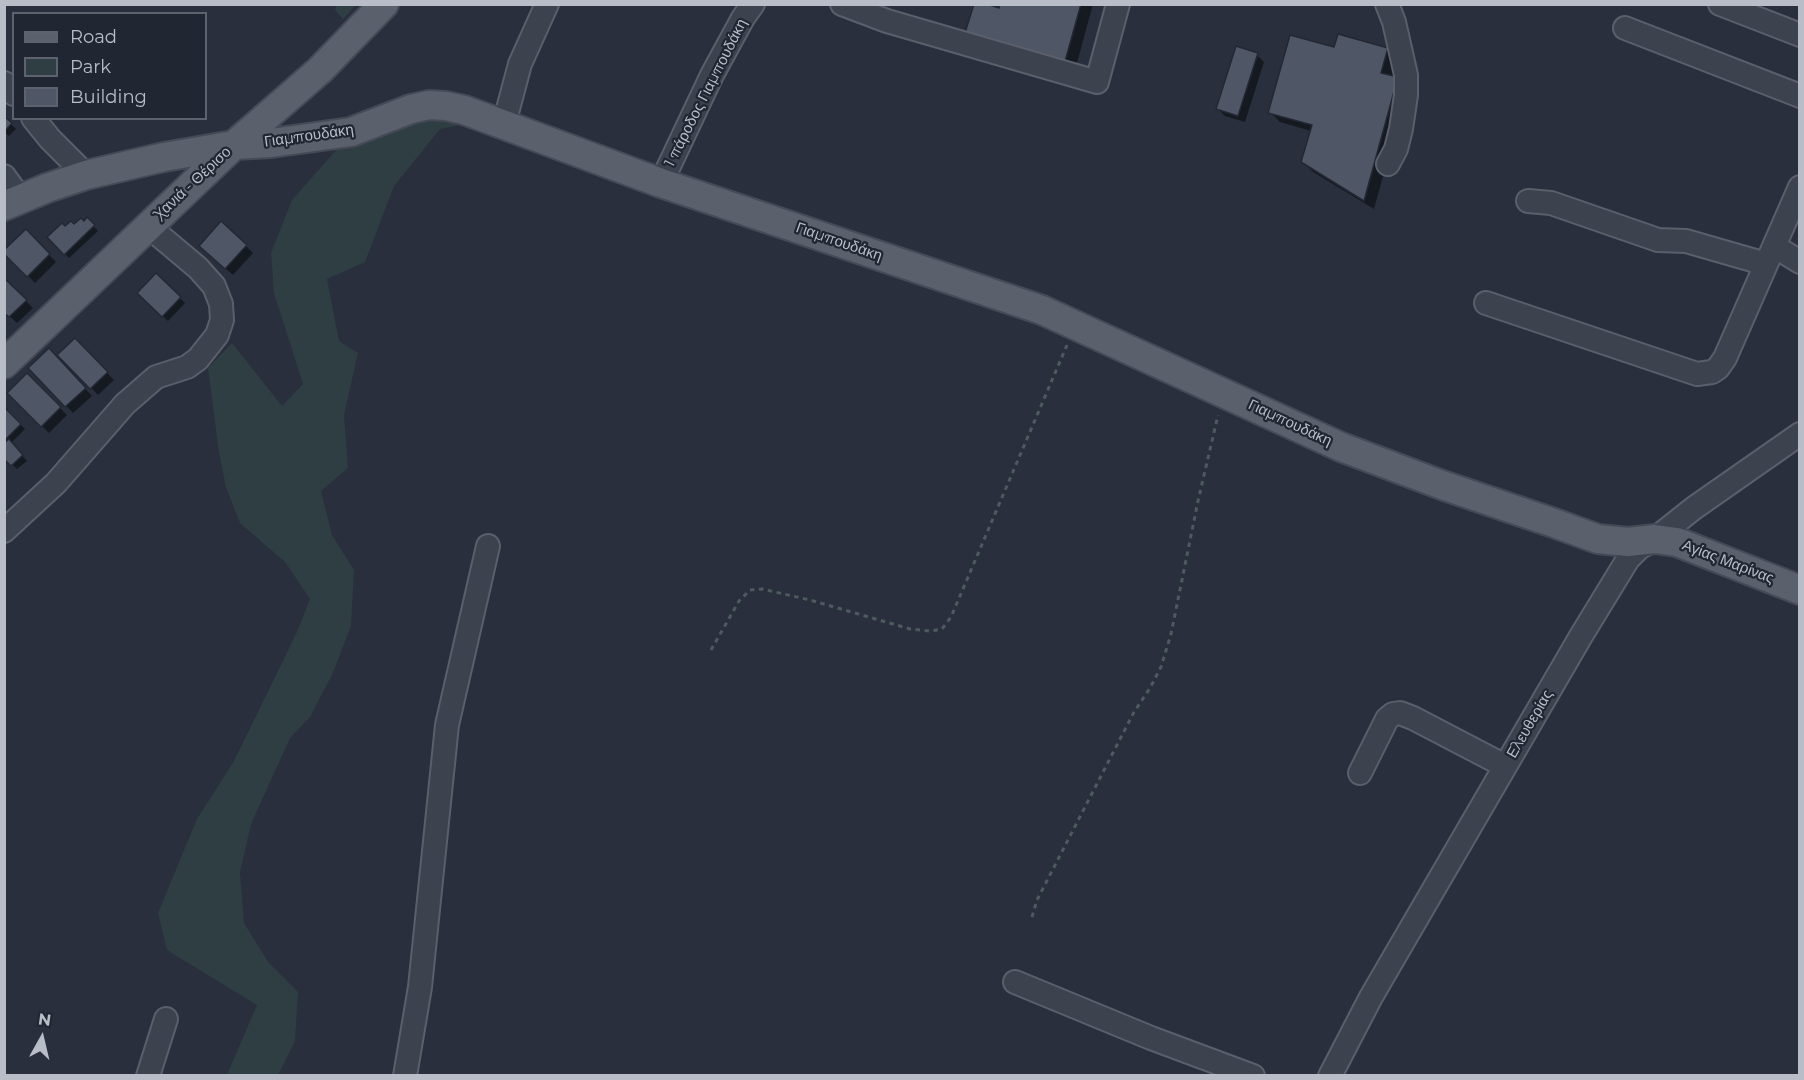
<!DOCTYPE html>
<html>
<head>
<meta charset="utf-8">
<style>
	body { margin:0 }
	#map { position:relative; width:1804px; height:1080px; overflow:hidden; background:#292f3d; font-family:Montserrat,sans-serif }
	canvas { display:block }
	.frame { position:absolute; inset:0; border:6px solid #b9bdc8; pointer-events:none }
	.legend { position:absolute; left:12px; top:12px; width:195px; height:108px; box-sizing:border-box; background:#212633; border:2px solid #5e626f; margin:0; padding:8px 10px; list-style:none; font-size:18px; color:#b9bdc8 }
	.legend li { display:flex; align-items:center; gap:12px; height:30px }
	.legend b { width:30px; border:2px solid #5e626f }
	.north { position:absolute; left:12px; top:1008px; width:60px; height:60px; -webkit-text-stroke:4px #212633; paint-order:stroke; rotate:8deg; font-size:16px; font-weight:700; line-height:24px; text-align:center; color:#b9bdc8 }
	.north::after { content:''; display:block; margin:auto; width:21px; height:27px; background:#b9bdc8; clip-path:polygon(50% 0,100% 100%,50% 72%,0 100%) }
</style>
</head>
<body>
<div id="map">
<canvas width="1804" height="1080"></canvas>
<div class="frame"></div>
<ul class="legend">
<li><b style="height:8px;background:#5b606d"></b>Road</li>
<li><b style="height:16px;background:#2e3e42"></b>Park</li>
<li><b style="height:16px;background:#4f5666"></b>Building</li>
</ul>
<div class="north">N</div>
</div>
<script>
const c = document.querySelector('canvas').getContext('2d');
c.lineJoin = 'round';
function fill(path, color) { c.fillStyle = color; c.fill(path, 'evenodd'); }
const toPath = rows => new Path2D(rows.map(r => 'M' + r).join(''));
function trace(path, color, width, dash) { c.strokeStyle = color; c.lineWidth = width; c.lineCap = dash ? 'butt' : 'round'; c.setLineDash(dash || []); c.stroke(path); }
function label(font, color, halo, rows, align = 'center') {
  c.font = font + ' Montserrat,sans-serif'; c.lineWidth = 4.5; c.setLineDash([]); c.textBaseline = 'middle'; c.strokeStyle = halo; c.fillStyle = color; for (const [text, x, y, turn = 0] of rows) {
    c.save(); c.translate(x, y); c.rotate((+turn || 0) * Math.PI / 180); c.textAlign = isNaN(turn) ? turn : align; if (halo) c.strokeText(text, 0, 0); c.fillText(text, 0, 0); c.restore();
  }
}
const green = toPath([
	[337,5,337,4,356,5,343,19,335,10],
	[447,112,461,125,440,129,394,186,365,262,327,279,339,341,358,353,344,415,348,468,321,491,332,535,354,570,351,626,332,675,310,717,290,738,251,824,240,872,244,923,268,962,298,992,295,1041,278,1075,228,1075,229,1070,257,1005,167,950,158,913,197,819,234,761,296,634,310,599,285,562,240,523,226,487,219,453,208,368,232,343,282,406,303,384,274,293,271,253,292,200,338,148,366,136]
]);
const shadow = toPath([
	[1001,4,1093,4,1074,74,1000,10],
	[1335,49,1387,50,1397,60,1392,77,1407,89,1374,209,1313,172,1303,162,1311,131,1280,122,1270,112],
	[1257,55,1264,62,1245,122,1225,116,1217,108],
	[4,118,16,129,9,136,4,132],
	[87,219,98,231,69,258,49,237,65,228,84,223],
	[26,231,56,262,35,283,5,252],
	[246,246,253,253,233,275,208,253],
	[156,275,185,303,168,321,139,293],
	[4,280,33,308,17,323,4,311],
	[75,340,114,380,98,395,59,355],
	[49,350,92,396,73,413,30,368],
	[27,375,67,415,49,433,9,393],
	[4,409,25,429,11,443,27,461,17,469,4,456]
]);
const building = toPath([
	[974,4,987,4,999,8,1000,4,1081,4,1064,65,964,36,974,4],
	[1338,34,1388,48,1381,73,1398,77,1364,201,1301,162,1312,125,1268,113,1290,35,1334,47,1338,34],
	[1236,46,1258,53,1238,116,1216,109,1236,46],
	[4,116,12,123,4,132,4,116],
	[87,217,95,225,64,255,47,237,62,223,65,226,71,221,74,224,81,218,84,221,87,217],
	[221,221,247,245,225,269,199,246,221,221],
	[26,229,50,254,27,277,4,254,4,250,26,229],
	[156,273,181,297,162,317,137,293,156,273],
	[4,278,27,300,9,317,4,313,4,278],
	[75,338,108,372,90,389,57,355,75,338],
	[49,348,86,388,65,407,28,368,49,348],
	[27,373,61,407,41,427,7,393,27,373],
	[4,407,21,424,4,441,4,407],
	[9,439,23,455,11,466,4,459,4,443,9,439]
]);
const path = toPath([
	[711,650,739,601,750,590,762,589,810,600,910,629,930,631,942,629,951,617,1067,345],
	[1032,917,1037,900,1134,712,1150,688,1161,667,1171,634,1198,501,1218,415]
]);
const minor = toPath([
	[842,4,887,21,1097,82,1118,4],
	[1387,4,1394,22,1406,75,1406,95,1401,129,1396,149,1388,164],
	[1720,4,1800,35],
	[1625,28,1800,96],
	[4,83,14,94],
	[33,118,50,139,86,175],
	[504,124,520,64,547,4],
	[4,176,20,198],
	[661,183,712,75,743,18,753,4],
	[1528,201,1551,203,1658,240,1686,241,1766,264],
	[1774,246,1800,262],
	[1486,303,1697,374,1712,372,1718,368,1725,358,1800,187],
	[4,531,56,483,125,404,156,377,187,367,198,359,217,335,222,320,221,304,214,286,198,268,148,226],
	[1360,773,1387,719,1393,714,1400,713,1413,718,1505,766],
	[1015,982,1151,1038,1253,1076],
	[148,1076,166,1019],
	[405,1076,420,987,447,725,488,546],
	[1330,1076,1371,997,1581,636,1628,559,1639,548,1655,539,1694,508,1800,434]
]);
const major = toPath([
	[4,206,47,188,86,175,164,157,234,145,271,143,351,132,411,109,429,105,446,106,464,110,661,183,1042,310,1341,447,1442,485,1554,523,1598,539,1628,542,1655,539,1677,542,1800,590],
	[4,364,234,145,320,70,384,4]
]);
const streetNames = [
	["1 πάροδος Γιαμπουδάκη",706,93,-63],
	["Γιαμπουδάκη",309,136,-8],
	["Χανιά - Θέρισο",193,183,-43],
	["Γιαμπουδάκη",839,242,19],
	["Γιαμπουδάκη",1290,423,25],
	["Αγίας Μαρίνας",1728,562,21],
	["Ελευθερίας",1530,724,-60]
];
fill(green, '#2e3e42');
fill(shadow, '#0007');
fill(building, '#4f5666');
trace(building, '#232835', 1.5);
trace(minor, '#5a5f6b', 26);
trace(major, '#464a57', 32);
trace(path, '#4d5b5f', 3, [4.5, 4.5]);
trace(minor, '#3c424e', 22);
trace(major, '#5b606d', 28);
label('15px', '#b9bdc8', '#212633', streetNames);
</script>
</body>
</html>
